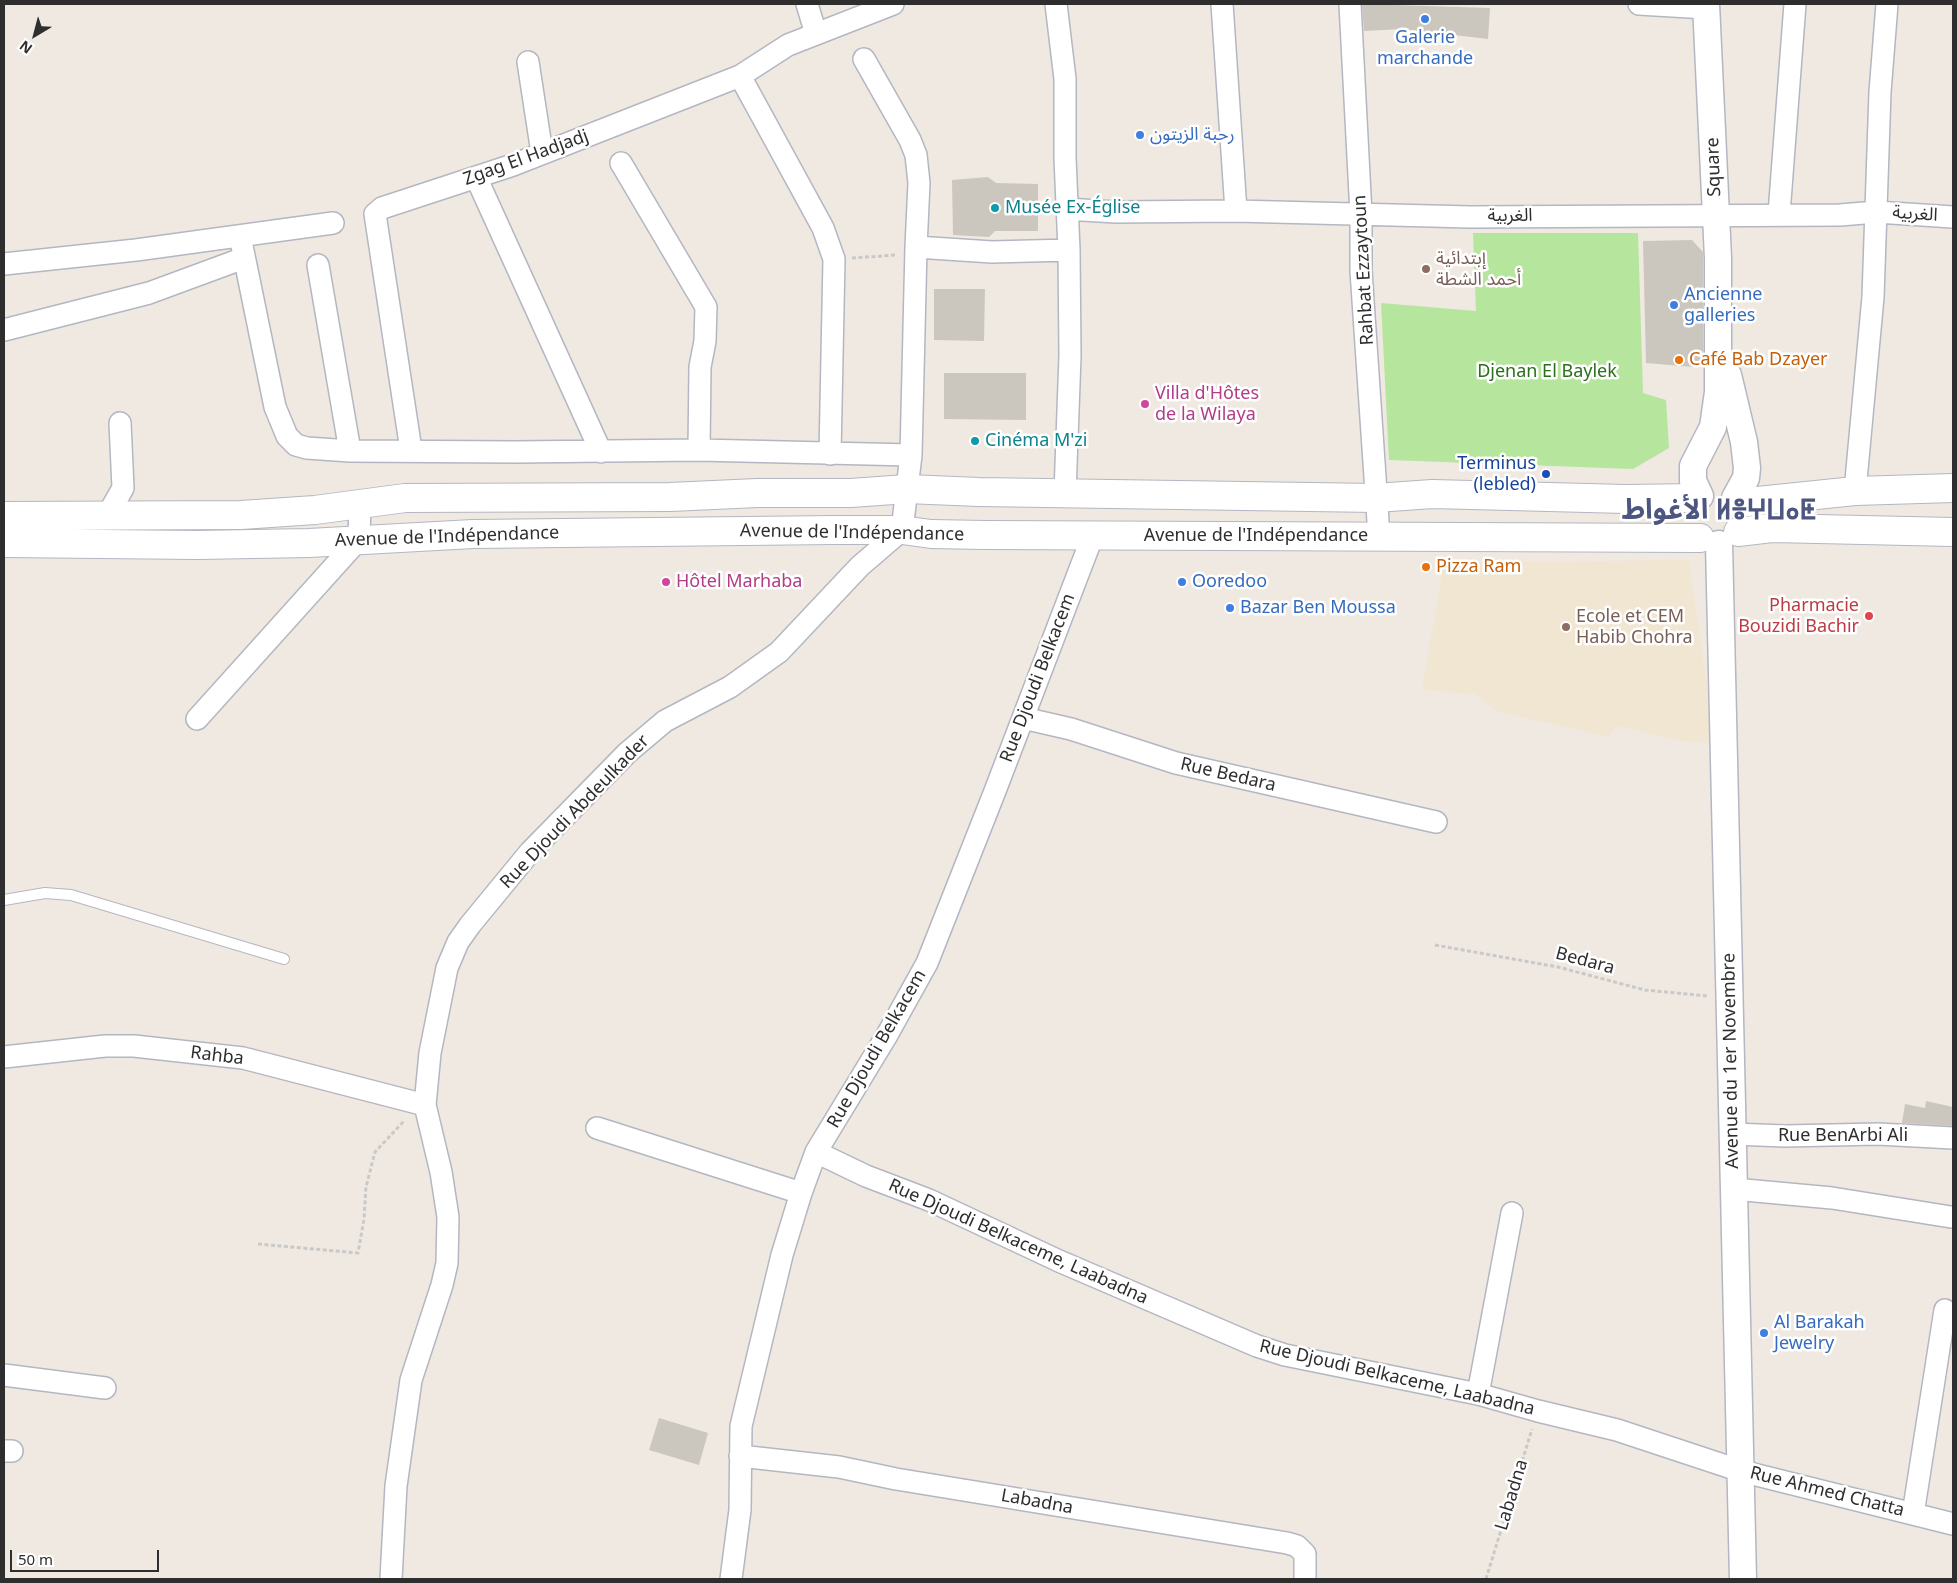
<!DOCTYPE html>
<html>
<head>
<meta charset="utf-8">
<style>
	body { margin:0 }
	#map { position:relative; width:1957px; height:1583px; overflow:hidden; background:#efe9e1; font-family:"Noto Sans",sans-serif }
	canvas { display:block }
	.frame { position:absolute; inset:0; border:5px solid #2e2e2e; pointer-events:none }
	.north { position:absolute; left:10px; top:10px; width:50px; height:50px; -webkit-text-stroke:4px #fff; paint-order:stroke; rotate:217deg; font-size:14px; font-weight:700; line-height:20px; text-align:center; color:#2e2e2e }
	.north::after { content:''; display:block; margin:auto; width:18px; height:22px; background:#2e2e2e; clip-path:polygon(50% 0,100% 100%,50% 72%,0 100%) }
	.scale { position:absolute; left:10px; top:1550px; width:149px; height:22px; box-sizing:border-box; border:2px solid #2e2e2e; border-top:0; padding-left:6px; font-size:15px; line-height:18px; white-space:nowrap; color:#2e2e2e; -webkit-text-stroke:4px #fff; paint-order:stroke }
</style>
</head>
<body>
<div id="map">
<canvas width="1957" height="1583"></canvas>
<div class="frame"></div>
<div class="north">N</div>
<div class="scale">50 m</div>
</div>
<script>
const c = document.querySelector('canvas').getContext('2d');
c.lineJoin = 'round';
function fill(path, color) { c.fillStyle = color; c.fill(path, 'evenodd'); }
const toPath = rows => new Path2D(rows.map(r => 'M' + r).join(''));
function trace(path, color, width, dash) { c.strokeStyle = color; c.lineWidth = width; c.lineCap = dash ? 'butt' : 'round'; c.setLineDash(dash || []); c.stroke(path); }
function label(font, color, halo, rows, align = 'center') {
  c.font = font + ' "Noto Sans","Noto Sans Arabic","Noto Sans Tifinagh",sans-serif'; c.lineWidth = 5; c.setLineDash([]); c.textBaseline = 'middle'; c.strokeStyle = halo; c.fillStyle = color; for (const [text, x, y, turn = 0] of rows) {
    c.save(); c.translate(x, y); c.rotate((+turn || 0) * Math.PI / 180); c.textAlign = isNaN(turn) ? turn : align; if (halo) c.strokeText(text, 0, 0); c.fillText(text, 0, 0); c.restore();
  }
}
const education = toPath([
	[1689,560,1715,743,1681,741,1617,726,1608,737,1497,711,1475,694,1422,690,1444,563]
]);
const green = toPath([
	[1473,233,1638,233,1643,393,1666,400,1669,448,1633,469,1389,460,1381,303,1476,311]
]);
const building = toPath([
	[1362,4,1490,8,1488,39,1402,29,1364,31],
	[988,177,996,183,1038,184,1038,231,995,231,989,237,953,235,952,180],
	[1692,240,1703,252,1703,358,1693,367,1646,363,1643,241],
	[934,289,985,289,984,341,934,340],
	[944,373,1026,373,1026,420,944,419],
	[1926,1101,1953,1107,1953,1126,1902,1123,1905,1104,1925,1108],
	[659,1418,708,1433,699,1465,649,1450]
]);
const path = toPath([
	[852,258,896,255],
	[1435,945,1558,967,1645,990,1707,996],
	[258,1244,358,1253,364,1219,366,1187,375,1152,404,1121],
	[1486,1579,1532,1429]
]);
const service = toPath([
	[4,900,45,893,71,895,284,959]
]);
const minor = toPath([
	[807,4,816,34],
	[1222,4,1236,211],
	[1350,4,1361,214,1361,271,1379,536],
	[1639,4,1706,8],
	[864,59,910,140,916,155,919,183,916,247],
	[528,62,542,153],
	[740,76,823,228,834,259,830,454],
	[621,163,706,307,705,341,700,367,699,450],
	[476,177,601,452],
	[1066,209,1116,212,1236,211,1470,217,1840,215,1876,212,1953,217],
	[1779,214,1795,4],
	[240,236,275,407,287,436,296,445,307,448,350,451,516,452,699,450,911,455],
	[4,264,136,250,333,223],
	[318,265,350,451],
	[4,330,149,293,244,258],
	[411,450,375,214,382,208,513,165,740,76,788,45,893,4],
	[1855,491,1873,297,1880,92,1887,4],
	[1065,493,1070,356,1069,250],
	[107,516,123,488,120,423],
	[1023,718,1071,729,1176,763,1436,822],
	[197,719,359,539,360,503],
	[4,1057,105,1046,134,1046,243,1058,425,1105],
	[597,1128,801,1193],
	[1733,1134,1785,1136,1878,1134,1953,1138],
	[816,1152,866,1176,929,1200,1059,1261,1257,1346,1285,1355,1478,1394,1538,1411,1617,1430,1741,1471,1953,1524],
	[1734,1189,1832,1198,1951,1217],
	[4,1375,105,1388],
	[1478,1394,1512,1213],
	[4,1451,12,1451],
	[740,1456,839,1467,896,1479,1287,1543,1297,1546,1305,1554,1305,1579],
	[1913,1514,1945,1310],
	[391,1579,396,1486,411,1380,442,1285,447,1263,448,1217,441,1172,425,1105,430,1053,447,968,458,942,470,925,530,852,627,753,665,721,730,687,779,652,860,566,902,530,911,455,916,247,992,252,1069,250,1065,158,1065,79,1056,4],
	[731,1579,740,1510,741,1426,782,1255,801,1193,816,1152,887,1035,927,963,995,791,1093,535]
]);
const tertiary = toPath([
	[1728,375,1744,442,1747,468,1746,478,1735,498],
	[1700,496,1693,481,1693,466,1713,427,1718,392,1718,258,1706,4],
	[1719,544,1743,1579]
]);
const secondary = toPath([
	[1738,503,1855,491,1953,488],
	[4,516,241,515,315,510,405,498,670,497,757,493,851,493,907,489,979,492,1376,498,1432,494,1626,499,1697,498],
	[1738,532,1772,528,1953,532],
	[4,543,198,545,309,543,473,534,835,530,902,530,931,534,985,535,1700,538]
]);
const markers = [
	[1425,19,5,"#3f7fe0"],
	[1140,135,5,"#3f7fe0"],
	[995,208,5,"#0f9aa8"],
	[1426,269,5,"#8d6e63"],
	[1674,305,5,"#3f7fe0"],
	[1679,360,5,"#e8710a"],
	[1145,404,5,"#d1479c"],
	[975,441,5,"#0f9aa8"],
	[1546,474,5,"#1a4fb4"],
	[1426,567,5,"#e8710a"],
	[666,582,5,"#d1479c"],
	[1182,582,5,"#3f7fe0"],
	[1230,608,5,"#3f7fe0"],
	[1869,616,5,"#e0444e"],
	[1566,627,5,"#8d6e63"],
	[1764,1333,5,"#3f7fe0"]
];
const shopNames = [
	["Galerie",1425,38,"center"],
	["marchande",1425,59,"center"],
	["رحبة الزيتون",1150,135],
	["Ancienne",1684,295],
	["galleries",1684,316],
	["Ooredoo",1192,582],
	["Bazar Ben Moussa",1240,608],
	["Al Barakah",1774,1323],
	["Jewelry",1774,1344]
];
const streetNames = [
	["Zgag El Hadjadj",526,158,-20],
	["Square",1714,167,-92],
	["الغربية",1915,214,4],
	["الغربية",1510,216],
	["Rahbat Ezzaytoun",1364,270,-93],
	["Avenue de l'Indépendance",852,533,1],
	["Avenue de l'Indépendance",1256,536],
	["Avenue de l'Indépendance",447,537,-2],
	["Rue Djoudi Belkacem",1038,678,-69],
	["Rue Bedara",1228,775,13],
	["Rue Djoudi Abdeulkader",575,812,-46],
	["Bedara",1585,961,15],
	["Rue Djoudi Belkacem",877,1049,-60],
	["Rahba",217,1056,7],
	["Avenue du 1er Novembre",1731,1061,-91],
	["Rue BenArbi Ali",1843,1136],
	["Rue Djoudi Belkaceme, Laabadna",1018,1242,24],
	["Rue Djoudi Belkaceme, Laabadna",1397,1378,13],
	["Rue Ahmed Chatta",1827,1492,14],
	["Labadna",1512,1495,-73],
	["Labadna",1037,1502,10]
];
const cultureNames = [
	["Musée Ex-Église",1005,208],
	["Cinéma M'zi",985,441]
];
const educationNames = [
	["إبتدائية",1436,259],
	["أحمد الشطة",1436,280],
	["Ecole et CEM",1576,617],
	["Habib Chohra",1576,638]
];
const foodNames = [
	["Café Bab Dzayer",1689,360],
	["Pizza Ram",1436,567]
];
const parkNames = [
	["Djenan El Baylek",1547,372]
];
const hotelNames = [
	["Villa d'Hôtes",1155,394],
	["de la Wilaya",1155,415],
	["Hôtel Marhaba",676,582]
];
const transitNames = [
	["Terminus",1536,464],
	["(lebled)",1536,485]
];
const healthNames = [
	["Pharmacie",1859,606],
	["Bouzidi Bachir",1859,627]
];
const townNames = [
	["الأغواط ⵍⴻⵖⵡⴰⵟ",1719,511]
];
fill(education, '#f0e6d1');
fill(green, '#b6e59e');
fill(building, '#cbc7bf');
trace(service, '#b4b7c1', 12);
trace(minor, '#b4b7c1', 24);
trace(tertiary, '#b4b7c1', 29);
trace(secondary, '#b4b7c1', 30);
trace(path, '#c9c9c9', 3, [4, 2.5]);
trace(service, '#fff', 10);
trace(minor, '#fff', 21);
trace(tertiary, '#fff', 26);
trace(secondary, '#fff', 28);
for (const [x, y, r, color] of markers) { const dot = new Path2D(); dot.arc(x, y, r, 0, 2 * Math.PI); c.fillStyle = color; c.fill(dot); trace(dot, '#fff', 2); }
label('18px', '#366cbe', '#fff', shopNames, 'left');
label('18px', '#2e2e2e', '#fff', streetNames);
label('18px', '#0d838f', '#fff', cultureNames, 'left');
label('18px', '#785e54', '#fff', educationNames, 'left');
label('18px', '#c56008', '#fff', foodNames, 'left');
label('18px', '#2c6e1b', '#fff', parkNames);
label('18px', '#b23c85', '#fff', hotelNames, 'left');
label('18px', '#164399', '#fff', transitNames, 'right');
label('18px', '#be3a42', '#fff', healthNames, 'right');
label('bold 28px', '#4d5680', '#fff', townNames);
</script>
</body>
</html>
